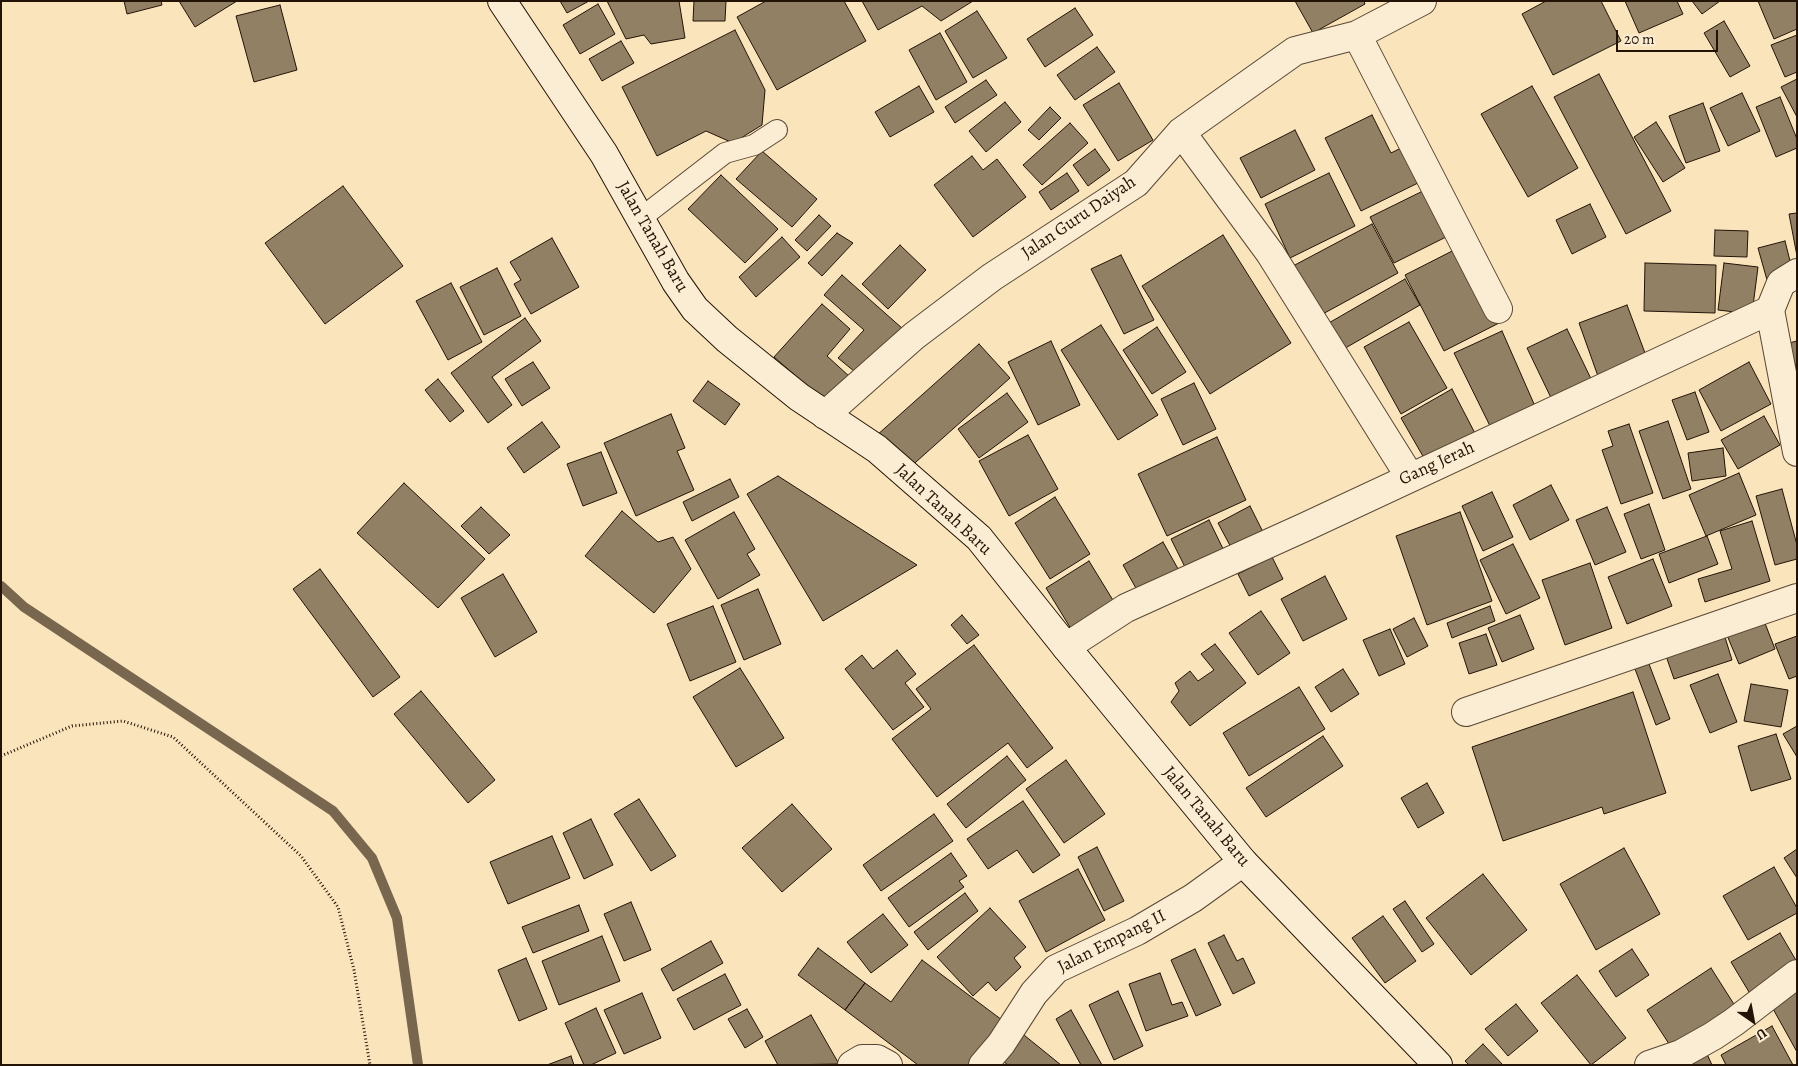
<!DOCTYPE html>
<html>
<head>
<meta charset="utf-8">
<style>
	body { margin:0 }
	#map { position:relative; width:1798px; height:1066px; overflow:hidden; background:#f9e4bc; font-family:Alegreya,serif }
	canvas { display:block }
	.frame { position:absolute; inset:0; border:2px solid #231306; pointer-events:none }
	.north { position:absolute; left:1728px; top:996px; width:50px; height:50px; -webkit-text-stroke:4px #fbedd3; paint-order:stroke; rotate:147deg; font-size:14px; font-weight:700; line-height:20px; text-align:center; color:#231306 }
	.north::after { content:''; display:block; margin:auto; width:18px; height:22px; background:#231306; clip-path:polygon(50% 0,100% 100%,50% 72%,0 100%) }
	.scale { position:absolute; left:1616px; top:30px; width:102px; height:22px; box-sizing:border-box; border:2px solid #231306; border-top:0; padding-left:6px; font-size:15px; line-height:18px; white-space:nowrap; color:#231306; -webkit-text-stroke:4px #fbedd3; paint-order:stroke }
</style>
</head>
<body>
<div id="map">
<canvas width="1798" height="1066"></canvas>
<div class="frame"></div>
<div class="north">U</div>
<div class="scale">20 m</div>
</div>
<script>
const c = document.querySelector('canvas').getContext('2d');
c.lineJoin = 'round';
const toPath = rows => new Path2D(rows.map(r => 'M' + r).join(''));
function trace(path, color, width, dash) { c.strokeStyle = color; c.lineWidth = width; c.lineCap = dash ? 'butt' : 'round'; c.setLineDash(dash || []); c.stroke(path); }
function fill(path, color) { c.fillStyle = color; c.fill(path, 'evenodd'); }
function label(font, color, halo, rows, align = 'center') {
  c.font = font + ' Alegreya,serif'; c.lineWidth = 4.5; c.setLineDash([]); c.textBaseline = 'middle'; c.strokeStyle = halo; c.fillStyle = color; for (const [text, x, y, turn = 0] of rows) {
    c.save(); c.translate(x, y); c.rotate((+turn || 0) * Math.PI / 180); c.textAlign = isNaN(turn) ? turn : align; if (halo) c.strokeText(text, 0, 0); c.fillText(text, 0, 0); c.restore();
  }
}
const stream = toPath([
	[1,586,24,607,333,811,372,858,397,918,418,1065]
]);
const building = toPath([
	[124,1,161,1,162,5,127,14,124,1],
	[179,1,237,1,195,27,179,1],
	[560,1,589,1,567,13,560,1],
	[607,1,679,1,685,38,651,44,644,35,626,39,607,1],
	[694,1,726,1,725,21,693,21,694,1],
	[766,1,844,1,866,41,777,90,737,17,766,1],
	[862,1,973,1,941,21,922,6,878,30,862,1],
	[1295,1,1364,1,1365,4,1313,33,1295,1],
	[1546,1,1601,1,1621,41,1553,75,1522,14,1546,1],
	[1625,1,1677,1,1683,14,1639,33,1625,1],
	[1692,1,1720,1,1702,14,1692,1],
	[1758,1,1797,1,1797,29,1774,39,1758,1],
	[598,4,615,34,580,54,563,25,598,4],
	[280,5,297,70,254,82,236,16,280,5],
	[1075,8,1093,35,1045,67,1027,39,1075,8],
	[977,11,1007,58,973,78,945,31,977,11],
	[1724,21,1750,66,1730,77,1704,33,1724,21],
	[735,30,765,90,762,125,733,143,706,131,657,156,622,87,735,30],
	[940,33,967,82,936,100,909,50,940,33],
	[1797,35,1797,72,1785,77,1771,45,1797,35],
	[621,41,634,63,602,81,589,59,621,41],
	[1097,47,1115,72,1075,100,1057,75,1097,47],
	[1599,74,1671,211,1626,234,1554,97,1599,74],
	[1797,79,1797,117,1781,87,1797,79],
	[986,80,997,95,955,123,945,107,986,80],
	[1119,83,1153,140,1118,161,1083,105,1119,83],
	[919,86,934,112,890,137,875,112,919,86],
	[1532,86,1578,168,1528,197,1481,114,1532,86],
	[1742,93,1760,131,1728,146,1710,108,1742,93],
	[1780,97,1797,139,1797,148,1776,157,1756,107,1780,97],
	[1005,102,1021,122,986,152,969,131,1005,102],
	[1703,103,1720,151,1686,163,1669,116,1703,103],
	[1050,107,1061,118,1039,140,1028,130,1050,107],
	[1372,115,1391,153,1401,148,1418,183,1361,211,1325,138,1372,115],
	[1656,122,1685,168,1663,182,1634,137,1656,122],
	[1070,123,1088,143,1042,185,1023,165,1070,123],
	[1295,130,1315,170,1261,198,1240,158,1295,130],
	[1095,149,1110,170,1088,186,1073,165,1095,149],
	[762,151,817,199,792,227,736,179,762,151],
	[972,156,983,170,997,159,1026,197,973,237,934,185,972,156],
	[1067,173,1079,191,1051,210,1039,192,1067,173],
	[1329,173,1355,226,1290,258,1265,204,1329,173],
	[721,175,778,229,745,263,688,209,721,175],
	[343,186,403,266,325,324,265,243,343,186],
	[1431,187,1454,233,1394,263,1370,217,1431,187],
	[1590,204,1606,237,1572,254,1556,220,1590,204],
	[1797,213,1797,256,1789,214,1797,213],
	[819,215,831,226,807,251,795,240,819,215],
	[1372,224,1398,273,1319,316,1293,266,1372,224],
	[1715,230,1748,231,1747,257,1714,256,1715,230],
	[837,233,853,243,822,276,808,263,837,233],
	[1223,235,1291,343,1210,394,1142,286,1223,235],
	[782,237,800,257,756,297,739,277,782,237],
	[552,238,579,287,531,314,514,284,521,280,510,262,552,238],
	[1785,241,1793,273,1767,280,1758,248,1785,241],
	[900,245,926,270,888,309,862,284,900,245],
	[1462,246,1501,322,1444,351,1405,275,1462,246],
	[1121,255,1154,320,1124,334,1091,269,1121,255],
	[1645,263,1716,265,1715,313,1644,311,1645,263],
	[1724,263,1758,267,1752,314,1718,310,1724,263],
	[497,268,521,316,484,335,460,287,497,268],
	[842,275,903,329,860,376,838,358,864,330,824,295,842,275],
	[1405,279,1420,305,1342,350,1327,324,1405,279],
	[451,283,482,342,448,360,416,301,451,283],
	[822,304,850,329,827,356,850,377,827,403,774,357,822,304],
	[1627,305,1648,361,1599,379,1579,323,1627,305],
	[525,318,541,341,492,377,512,405,488,423,451,373,525,318],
	[1409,322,1447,388,1401,414,1364,347,1409,322],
	[1101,325,1158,415,1118,440,1061,350,1101,325],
	[1157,327,1186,372,1152,394,1123,350,1157,327],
	[1567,329,1594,385,1554,404,1527,348,1567,329],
	[1502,331,1538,413,1493,432,1454,353,1502,331],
	[1051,341,1080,405,1038,425,1008,362,1051,341],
	[1797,341,1797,371,1789,343,1797,341],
	[979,344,1010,378,907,470,876,436,979,344],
	[533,362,550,388,522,406,505,379,533,362],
	[1749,362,1771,404,1721,431,1699,390,1749,362],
	[438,379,464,411,450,422,425,390,438,379],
	[708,381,740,404,725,425,693,401,708,381],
	[1194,383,1216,429,1183,445,1161,399,1194,383],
	[1452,389,1478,439,1428,465,1401,418,1452,389],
	[1695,392,1709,432,1687,440,1672,400,1695,392],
	[1007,393,1028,422,979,458,958,429,1007,393],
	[671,414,685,448,677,451,694,490,636,516,604,443,671,414],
	[1764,416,1780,445,1738,469,1721,440,1764,416],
	[1668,421,1691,489,1663,499,1639,431,1668,421],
	[542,422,560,447,524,473,507,448,542,422],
	[1629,424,1653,493,1621,504,1602,450,1613,446,1608,431,1629,424],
	[1028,435,1058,489,1009,516,979,461,1028,435],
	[1217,437,1246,500,1167,536,1138,474,1217,437],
	[1723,448,1726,476,1692,481,1688,453,1723,448],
	[601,452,617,493,583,506,567,464,601,452],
	[1739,473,1756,515,1706,536,1689,495,1739,473],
	[778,476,917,565,823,621,747,494,778,476],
	[730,479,739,497,692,521,683,502,730,479],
	[404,483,485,559,438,608,357,533,404,483],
	[1551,485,1569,520,1530,540,1513,505,1551,485],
	[1782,489,1797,545,1797,559,1775,565,1756,496,1782,489],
	[1492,492,1513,537,1483,551,1462,506,1492,492],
	[1055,497,1090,554,1050,579,1015,523,1055,497],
	[1649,504,1665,550,1641,559,1624,514,1649,504],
	[1250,506,1265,536,1234,553,1218,523,1250,506],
	[481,507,510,535,489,554,461,526,481,507],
	[1607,507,1626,552,1595,565,1576,520,1607,507],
	[622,511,658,542,673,537,691,569,654,613,585,556,622,511],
	[734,512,755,549,747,554,760,575,718,599,685,540,734,512],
	[1460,512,1492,601,1427,625,1396,536,1460,512],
	[1209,520,1228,559,1189,575,1171,539,1209,520],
	[1752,521,1770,581,1705,602,1698,579,1732,569,1720,531,1752,521],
	[1707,536,1718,564,1669,583,1659,554,1707,536],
	[1163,542,1182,576,1142,599,1123,565,1163,542],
	[1513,544,1540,598,1506,614,1480,560,1513,544],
	[1272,557,1283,579,1249,596,1238,574,1272,557],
	[1653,559,1672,606,1627,624,1608,577,1653,559],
	[1089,561,1119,610,1076,637,1046,588,1089,561],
	[1590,563,1612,628,1565,645,1542,580,1590,563],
	[320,569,400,677,373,697,293,589,320,569],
	[503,574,537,632,495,657,461,598,503,574],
	[1325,576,1347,619,1303,641,1281,599,1325,576],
	[758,589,781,644,744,660,721,605,758,589],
	[713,606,736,662,690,681,667,624,713,606],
	[1490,606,1495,621,1452,638,1447,623,1490,606],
	[1261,611,1290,653,1258,675,1229,633,1261,611],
	[1761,613,1775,649,1739,664,1724,628,1761,613],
	[962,615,979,635,967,644,951,625,962,615],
	[1520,615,1534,649,1502,662,1488,628,1520,615],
	[1414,618,1428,646,1407,657,1393,629,1414,618],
	[1390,629,1405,664,1379,676,1363,640,1390,629],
	[1486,634,1497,665,1469,674,1459,643,1486,634],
	[1724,634,1732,660,1674,679,1665,653,1724,634],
	[1797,636,1797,676,1789,679,1775,644,1797,636],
	[1215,644,1246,683,1190,726,1171,702,1179,691,1175,683,1190,671,1198,681,1214,670,1201,654,1215,644],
	[974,645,1053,748,1027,768,1008,743,937,797,892,739,931,709,916,689,974,645],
	[897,650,916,674,905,683,924,707,893,730,845,669,862,655,873,669,897,650],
	[1649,664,1670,719,1656,725,1635,669,1649,664],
	[740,668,784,738,736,767,693,697,740,668],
	[1343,669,1359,694,1331,712,1315,687,1343,669],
	[1718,674,1737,722,1710,733,1690,685,1718,674],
	[1751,684,1788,690,1781,727,1744,721,1751,684],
	[1299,687,1325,729,1249,776,1223,733,1299,687],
	[421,691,495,780,468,803,394,714,421,691],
	[1633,692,1666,793,1604,814,1602,807,1503,841,1472,747,1633,692],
	[1797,726,1797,757,1783,734,1797,726],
	[1776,734,1791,779,1751,791,1738,746,1776,734],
	[1323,736,1343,766,1266,817,1246,788,1323,736],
	[1007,756,1026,780,966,828,947,804,1007,756],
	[1066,760,1105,814,1064,843,1026,789,1066,760],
	[1427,783,1444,813,1418,828,1401,798,1427,783],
	[639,799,676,856,651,871,614,814,639,799],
	[1023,801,1060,855,1033,873,1017,850,988,869,967,839,1023,801],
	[792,804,832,849,782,892,742,848,792,804],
	[934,814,953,841,881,891,863,865,934,814],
	[591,819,613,865,584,879,563,833,591,819],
	[552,836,570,878,508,904,490,862,552,836],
	[1097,847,1124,901,1104,911,1078,857,1097,847],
	[1624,848,1660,914,1596,950,1560,884,1624,848],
	[1797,849,1797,878,1784,858,1797,849],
	[951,853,967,876,959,881,964,887,909,927,888,898,951,853],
	[1774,867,1797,908,1797,913,1748,940,1723,896,1774,867],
	[1078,869,1105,920,1046,952,1019,901,1078,869],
	[1483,874,1527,930,1471,975,1426,918,1483,874],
	[965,893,978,911,928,950,914,932,965,893],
	[1405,901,1434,944,1422,952,1393,909,1405,901],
	[631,902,651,950,624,961,604,914,631,902],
	[579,905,589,931,533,953,522,927,579,905],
	[990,908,1026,947,1014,958,1021,967,996,991,988,982,973,996,937,957,990,908],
	[883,914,908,945,871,973,847,942,883,914],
	[1383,916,1416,961,1385,983,1352,938,1383,916],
	[1780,933,1797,962,1752,997,1731,962,1780,933],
	[1224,935,1237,961,1243,958,1255,983,1233,994,1208,943,1224,935],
	[602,936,620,981,559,1005,542,961,602,936],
	[711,941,723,963,673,991,661,969,711,941],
	[818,948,865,983,845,1010,798,975,818,948],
	[1195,949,1221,1005,1196,1016,1171,960,1195,949],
	[1632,949,1649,975,1616,997,1599,971,1632,949],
	[526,958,547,1009,519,1021,498,970,526,958],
	[922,960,1002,1020,969,1065,918,1065,845,1010,865,983,891,1002,922,960],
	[1711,968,1737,1009,1673,1050,1647,1010,1711,968],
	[1160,973,1172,1005,1182,1002,1188,1016,1146,1031,1129,984,1160,973],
	[725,974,741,1005,694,1030,677,999,725,974],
	[1577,975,1626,1038,1591,1065,1541,1003,1577,975],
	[1797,982,1797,1052,1767,998,1797,982],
	[1118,991,1143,1046,1114,1060,1089,1005,1118,991],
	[642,993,661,1038,624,1054,604,1010,642,993],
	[1516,1004,1538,1031,1508,1056,1485,1029,1516,1004],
	[596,1008,616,1053,591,1065,584,1065,565,1023,596,1008],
	[747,1009,763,1037,745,1048,728,1019,747,1009],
	[1071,1010,1102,1065,1081,1065,1056,1019,1071,1010],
	[811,1015,839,1064,778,1065,765,1041,811,1015],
	[1772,1026,1793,1065,1726,1065,1721,1055,1772,1026],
	[1019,1031,1061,1065,1008,1065,999,1058,1019,1031],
	[1483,1044,1503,1065,1469,1065,1465,1061,1483,1044],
	[1707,1054,1712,1065,1684,1065,1707,1054],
	[571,1056,574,1065,547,1065,571,1056]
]);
const path = toPath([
	[1,756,72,726,123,721,173,737,301,856,338,907,354,970,370,1065]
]);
const service = toPath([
	[641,218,725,153,754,145,777,130]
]);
const minor = toPath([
	[1357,35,1498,309],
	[1181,132,1270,253,1410,477],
	[1770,310,1797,452],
	[825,415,914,336,992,277,1136,183,1181,132,1295,51,1357,35,1422,1],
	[1066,647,1126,608,1305,527,1770,310,1781,283,1797,273],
	[1466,712,1797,598],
	[852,1065,862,1059,877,1059,888,1065],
	[983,1065,1001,1044,1034,993,1056,969,1137,931,1193,898,1243,862],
	[1649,1065,1681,1054,1713,1036,1734,1022,1797,974]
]);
const secondary = toPath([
	[502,1,604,154,676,282,695,309,727,339,799,397,877,449,979,538,1066,647,1243,862,1438,1065]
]);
const streetNames = [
	["Jalan Guru Daiyah",1079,218,-34],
	["Jalan Tanah Baru",652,237,60],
	["Gang Jerah",1437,464,-25],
	["Jalan Tanah Baru",943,510,43],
	["Jalan Tanah Baru",1206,817,50],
	["Jalan Empang II",1112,942,-27]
];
trace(stream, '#78664e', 10);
fill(building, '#928065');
trace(building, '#231306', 1);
trace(service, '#584734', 22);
trace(minor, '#584734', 30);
trace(secondary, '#231306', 30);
trace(path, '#231306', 3, [1, 2.5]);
trace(service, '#fbedd3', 20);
trace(minor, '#fbedd3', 28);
trace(secondary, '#fbedd3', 28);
label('18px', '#231306', '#fbedd3', streetNames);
</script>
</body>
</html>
